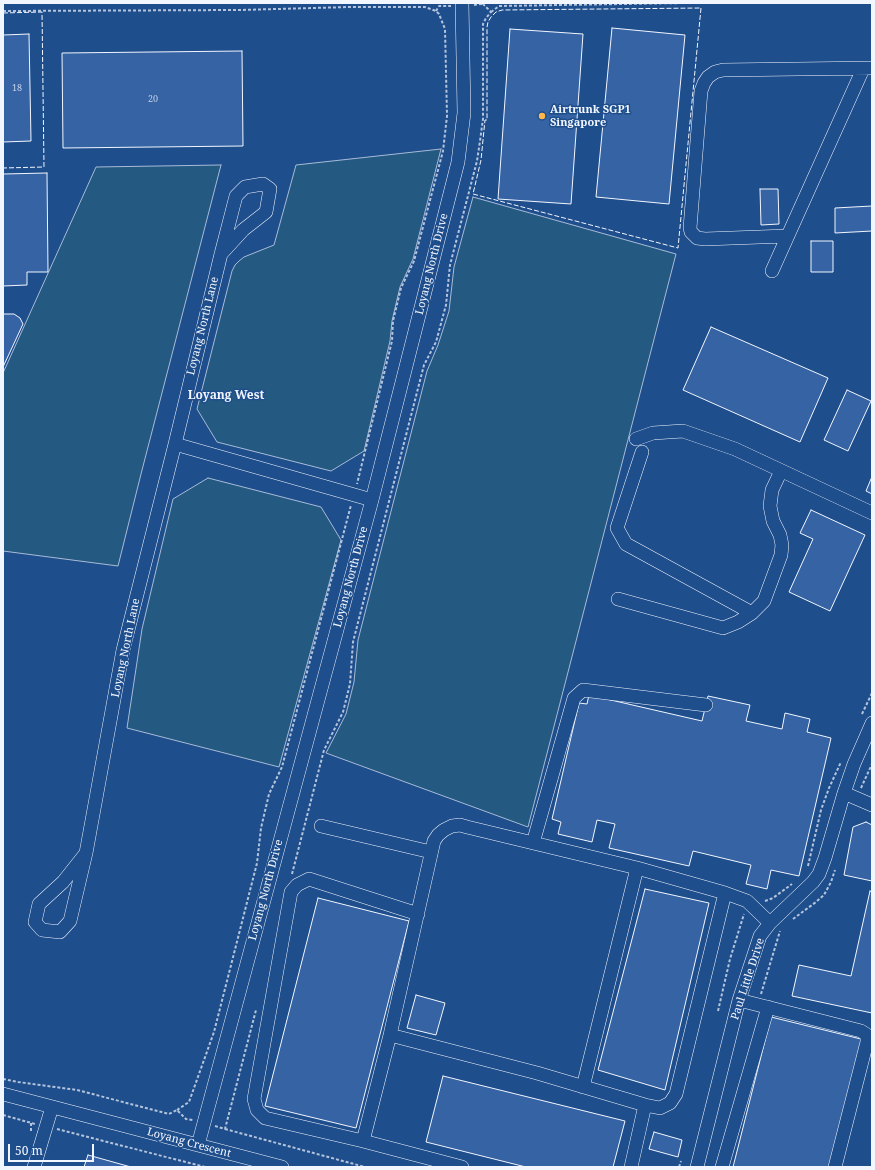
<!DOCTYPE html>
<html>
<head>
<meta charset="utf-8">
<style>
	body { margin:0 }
	#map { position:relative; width:875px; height:1170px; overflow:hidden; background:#1f4e8c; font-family:"Noto Serif",serif }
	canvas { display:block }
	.frame { position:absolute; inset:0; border:4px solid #f2f6ff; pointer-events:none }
	.scale { position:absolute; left:8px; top:1144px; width:86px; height:18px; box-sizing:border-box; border:2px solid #f2f6ff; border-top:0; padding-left:5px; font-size:12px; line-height:14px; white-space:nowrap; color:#f2f6ff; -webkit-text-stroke:3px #1f4e8c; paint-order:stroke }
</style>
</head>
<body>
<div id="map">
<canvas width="875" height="1170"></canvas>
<div class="frame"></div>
<div class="scale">50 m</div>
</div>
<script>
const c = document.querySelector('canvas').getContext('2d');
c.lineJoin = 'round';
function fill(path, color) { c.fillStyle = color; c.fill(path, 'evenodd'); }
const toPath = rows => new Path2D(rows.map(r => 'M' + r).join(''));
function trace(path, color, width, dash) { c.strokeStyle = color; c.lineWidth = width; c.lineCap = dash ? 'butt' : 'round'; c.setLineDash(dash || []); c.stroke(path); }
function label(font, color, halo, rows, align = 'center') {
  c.font = font + ' "Noto Serif",serif'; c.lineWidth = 3; c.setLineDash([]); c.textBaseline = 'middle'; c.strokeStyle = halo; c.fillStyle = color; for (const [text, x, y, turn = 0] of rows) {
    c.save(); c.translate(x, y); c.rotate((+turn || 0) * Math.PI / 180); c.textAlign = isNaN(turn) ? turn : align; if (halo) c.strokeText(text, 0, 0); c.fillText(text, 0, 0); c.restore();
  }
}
const green = toPath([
	[441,149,413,259,400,287,392,321,390,341,364,451,331,471,217,442,197,409,232,271,235,265,239,261,244,257,274,245,296,165,441,149],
	[221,165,141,474,118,566,3,551,3,373,96,167,221,165],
	[473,197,676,254,528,827,326,753,346,714,354,682,358,640,427,371,438,345,449,311,454,267,473,197],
	[208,478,321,507,341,540,279,767,127,728,142,629,173,499,208,478]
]);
const building = toPath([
	[612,28,685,35,669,204,596,197,612,28],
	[510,29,583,34,571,204,498,199,510,29],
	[29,34,31,141,3,142,3,35,29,34],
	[242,51,243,146,63,148,62,53,242,51],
	[47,173,48,272,27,272,27,285,3,286,3,174,47,173],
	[760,189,778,189,779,224,761,225,760,189],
	[872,206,872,231,835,233,835,208,872,206],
	[811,241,833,241,833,272,811,272,811,241],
	[3,314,14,314,20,318,23,324,3,367,3,314],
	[711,327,828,378,800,442,683,390,711,327],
	[847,390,871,401,848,451,824,440,847,390],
	[871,479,872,479,872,494,866,491,871,479],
	[811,510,865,535,830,611,789,592,813,539,800,533,811,510],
	[589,695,702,721,708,696,750,705,746,721,782,729,785,713,810,719,807,732,831,738,799,876,771,870,767,889,746,884,751,865,693,851,689,866,609,848,615,824,597,820,592,842,558,834,561,822,552,819,579,703,587,704,589,695],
	[866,822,872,825,872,881,844,875,853,827,866,822],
	[645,889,709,903,665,1090,598,1070,645,889],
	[870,891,872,892,872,1013,792,996,799,965,851,976,870,891],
	[318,898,409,921,356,1128,265,1106,318,898],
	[416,995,445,1003,436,1035,407,1028,416,995],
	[771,1017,865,1040,832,1167,733,1167,771,1017],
	[443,1076,625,1121,613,1167,526,1167,426,1142,443,1076],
	[654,1132,682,1140,678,1157,649,1149,654,1132],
	[88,1155,131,1167,84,1167,88,1155]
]);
const path = toPath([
	[474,5,482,4],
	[3,11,240,10,350,7,425,7,436,11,439,14,445,29,447,116,443,151,414,261,401,288,393,321,392,341,357,484],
	[436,11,439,6,451,6],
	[491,12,499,6,685,3],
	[862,714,872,693],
	[861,788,872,764],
	[808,866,821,810,829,788,841,762],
	[292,874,324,750,343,712,350,684,353,642,424,365,436,342,446,305,450,265,477,161,480,141,483,119,483,24,486,18,491,12,482,3],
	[765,901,773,898,792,884],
	[793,919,816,902,824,895,831,882,835,870],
	[761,994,780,931],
	[718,1011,730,959,744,914],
	[3,1079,18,1082,77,1090,169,1114,177,1110,186,1119,193,1120],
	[177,1110,189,1102,214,1032,257,863,261,828,269,794,282,767,351,505],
	[3,1115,35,1124],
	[215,1126,225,1129,256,1010],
	[57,1129,205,1167],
	[225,1129,365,1167],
	[31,1131,31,1123],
	[679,1167,681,1161]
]);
const minor = toPath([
	[787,236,705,239,697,238,691,232,690,228,701,91,704,83,708,77,715,72,723,70,872,68],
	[772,271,863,69],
	[636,439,653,433,683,431,735,449,872,513],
	[175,444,372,500],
	[642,452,617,528,626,544,752,613],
	[618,599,723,628,738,622,752,613,764,601,781,555,782,545,780,535,773,521,770,506,772,490,781,471],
	[844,793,872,805],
	[321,826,431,852],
	[533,843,574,698,583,690,706,705],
	[86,853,63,882,39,904,35,922,42,930,60,932,70,921,86,853,123,650,175,444,221,254,236,196,245,187,263,184,270,189,266,212,243,230,221,254],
	[418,914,309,879,297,885,291,892,254,1099,257,1110,265,1118,363,1141,462,1167],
	[739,1000,861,1031,867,1035,867,1042,835,1167],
	[390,1035,537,1073,645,1105,660,1108,670,1103,676,1094,725,893],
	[583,1087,637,868],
	[3,1094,282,1167],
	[363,1141,390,1035,434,841,438,835,444,830,452,826,460,825,467,827,637,868,725,893,747,901,770,923],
	[198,1145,372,500,458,162,464,113,462,3],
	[34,1167,52,1107],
	[631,1167,645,1105],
	[697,1167,739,1000,760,936,770,923,813,882,819,874,825,858,844,793,854,764,872,723],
	[722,1167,768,1007]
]);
const fence = toPath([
	[701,8,678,248,473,194,481,160,485,120,487,120,487,27,488,22,491,17,496,12,502,10,701,8],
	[3,13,42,12,44,167,3,168]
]);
const markers = [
	[542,116,4,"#ffb74d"]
];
const numberNames = [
	["18",17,88],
	["20",153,99]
];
const poiNames = [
	["Airtrunk SGP1",550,110],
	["Singapore",550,123]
];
const streetNames = [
	["Loyang North Drive",432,264,-76],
	["Loyang North Lane",203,326,-76],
	["Loyang North Drive",351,577,-75],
	["Loyang North Lane",126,648,-78],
	["Loyang North Drive",266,890,-75],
	["Paul Little Drive",748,979,-72],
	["Loyang Crescent",189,1143,15]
];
const neighbourhoodNames = [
	["Loyang West",226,396]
];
fill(green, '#245a82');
trace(green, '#a8bbd7', 1);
fill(building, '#3563a3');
trace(building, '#f2f6ff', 1);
trace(minor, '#f2f6ff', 14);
trace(path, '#b3c4dc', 2, [3, 2]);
trace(minor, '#1f4e8c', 13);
trace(fence, '#f2f6ff', 1, [5, 2]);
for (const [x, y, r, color] of markers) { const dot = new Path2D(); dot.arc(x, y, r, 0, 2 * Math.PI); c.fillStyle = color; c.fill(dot); trace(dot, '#1f4e8c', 1.5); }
label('9px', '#c3d1e8', null, numberNames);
label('bold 11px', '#f2f6ff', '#1f4e8c', poiNames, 'left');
label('11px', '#f2f6ff', '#1f4e8c', streetNames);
label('bold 12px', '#f2f6ff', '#1f4e8c', neighbourhoodNames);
</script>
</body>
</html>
